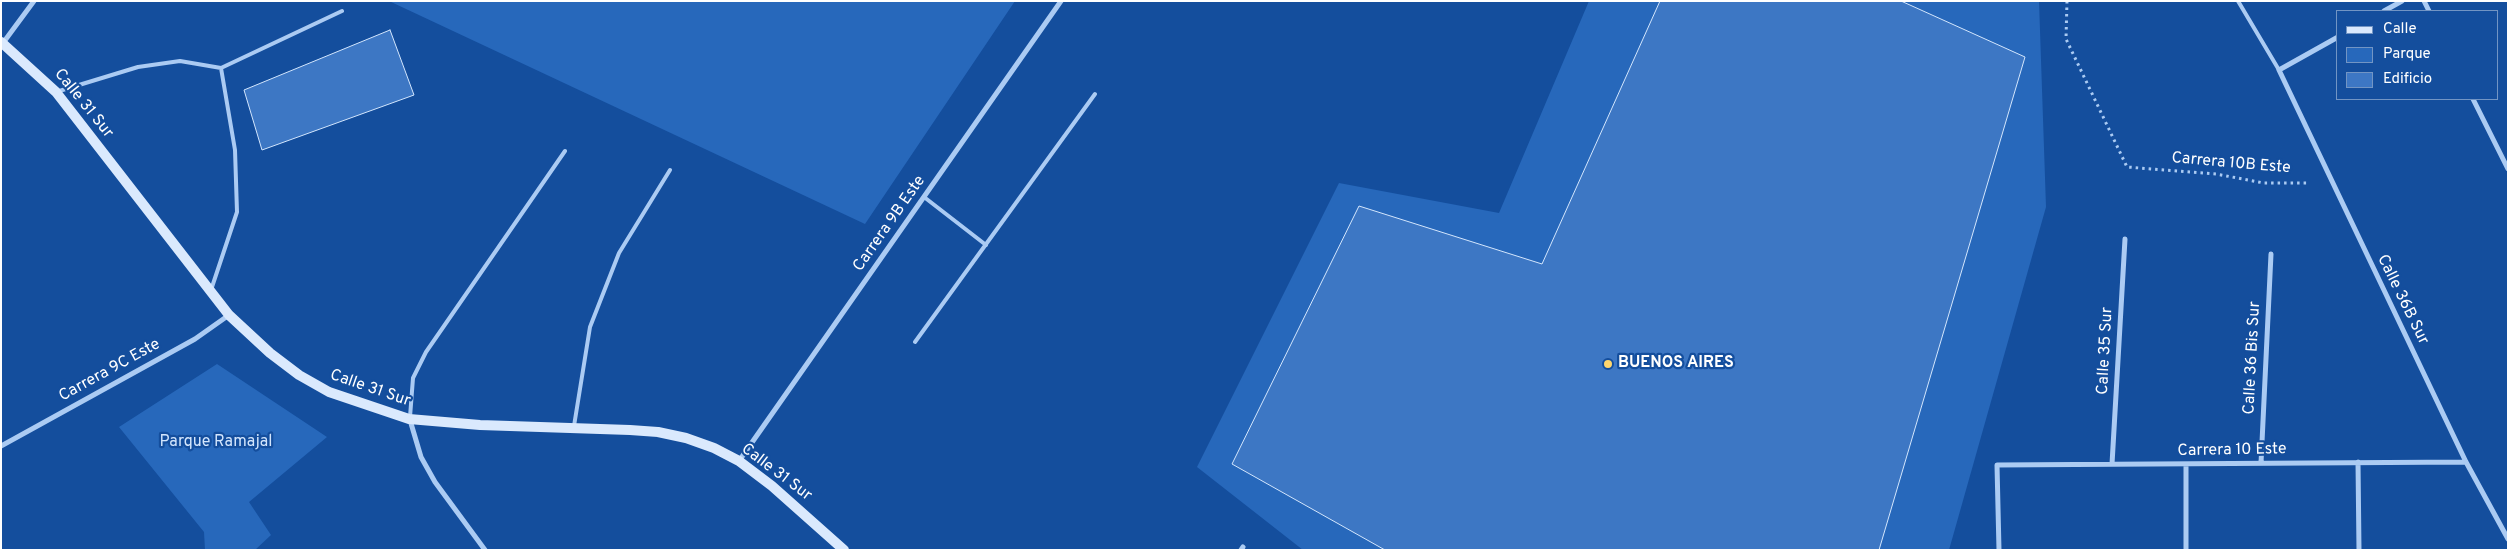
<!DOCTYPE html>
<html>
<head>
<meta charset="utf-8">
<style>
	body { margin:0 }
	#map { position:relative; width:2509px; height:551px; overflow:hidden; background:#144e9d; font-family:Overpass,sans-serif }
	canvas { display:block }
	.frame { position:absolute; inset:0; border:2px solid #fff; pointer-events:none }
	.legend { position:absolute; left:2336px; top:10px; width:162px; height:90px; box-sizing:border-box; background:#144e9d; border:1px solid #7295c4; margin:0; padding:6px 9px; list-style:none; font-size:15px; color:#fff }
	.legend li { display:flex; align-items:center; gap:10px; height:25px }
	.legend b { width:25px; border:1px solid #7295c4 }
</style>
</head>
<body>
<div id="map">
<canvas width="2509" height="551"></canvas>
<div class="frame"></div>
<ul class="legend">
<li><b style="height:6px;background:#dae9fd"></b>Calle</li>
<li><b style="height:14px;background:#2768bb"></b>Parque</li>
<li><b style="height:14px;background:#3d77c4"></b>Edificio</li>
</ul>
</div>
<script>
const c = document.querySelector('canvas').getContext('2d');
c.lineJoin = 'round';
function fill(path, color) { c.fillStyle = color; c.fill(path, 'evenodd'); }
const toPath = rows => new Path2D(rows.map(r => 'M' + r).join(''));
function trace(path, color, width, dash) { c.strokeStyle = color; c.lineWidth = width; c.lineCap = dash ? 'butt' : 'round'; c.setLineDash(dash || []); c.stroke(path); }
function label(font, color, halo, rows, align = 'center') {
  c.font = font + ' Overpass,sans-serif'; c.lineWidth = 4.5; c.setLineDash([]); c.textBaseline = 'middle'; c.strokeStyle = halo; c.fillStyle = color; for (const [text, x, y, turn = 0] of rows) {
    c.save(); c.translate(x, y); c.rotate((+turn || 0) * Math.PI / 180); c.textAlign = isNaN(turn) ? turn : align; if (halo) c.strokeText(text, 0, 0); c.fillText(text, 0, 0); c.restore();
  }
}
const green = toPath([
	[389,1,1015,1,865,224],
	[1589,1,2039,1,2046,207,1949,550,1303,550,1197,467,1339,183,1499,213],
	[217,364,327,437,249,502,271,535,255,550,205,550,204,532,119,427]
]);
const building = toPath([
	[1660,1,1901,1,2025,57,1879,550,1385,550,1232,464,1359,206,1542,264,1660,1],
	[390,30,414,95,262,150,244,90,390,30]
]);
const path = toPath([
	[2067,1,2066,39,2127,167,2216,174,2264,183,2309,183]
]);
const service = toPath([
	[2238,1,2279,70],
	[56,92,138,67,180,61,221,68,342,11],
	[924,197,986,245],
	[211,290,237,212,235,150,221,68],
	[915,342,1095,94],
	[410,417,413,378,426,352,565,151],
	[574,426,590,327,619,253,670,170]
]);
const minor = toPath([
	[2424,1,2429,11],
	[2384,11,2402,1],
	[2338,37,2279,70,2466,462,2508,539],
	[3,43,34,1],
	[2473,99,2508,169],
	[410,420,421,457,435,482,485,550],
	[1,446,195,339,229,315],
	[739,461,1061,1],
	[2358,462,2359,550],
	[2261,463,2271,254],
	[2112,464,2125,239],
	[1241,550,1243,547],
	[1999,550,1997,465,2466,462],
	[2186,550,2186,464]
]);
const secondary = toPath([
	[1,42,56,92,229,315,270,353,299,375,329,392,409,419,480,425,630,430,658,432,686,438,714,448,739,461,772,486,844,550]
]);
const markers = [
	[1608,364,5,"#ffd66d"]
];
const streetNames = [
	["Calle 31 Sur",83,104,51],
	["Carrera 10B Este",2231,164,5],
	["Carrera 9B Este",890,224,-55],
	["Calle 36B Sur",2402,300,64],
	["Calle 35 Sur",2106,351,-87],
	["Calle 36 Bis Sur",2253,358,-87],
	["Carrera 9C Este",110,371,-29],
	["Calle 31 Sur",370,389,19],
	["Carrera 10 Este",2232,451,-1],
	["Calle 31 Sur",776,473,37]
];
const poiNames = [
	["BUENOS AIRES",1618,364]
];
const parkNames = [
	["Parque Ramajal",216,443]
];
fill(green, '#2768bb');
fill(building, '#3d77c4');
trace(building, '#d3e6fd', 1);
trace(path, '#abcbf3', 3, [2.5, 4]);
trace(service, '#abcbf3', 4);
trace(minor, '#abcbf3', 5);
trace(secondary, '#dae9fd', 10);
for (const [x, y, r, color] of markers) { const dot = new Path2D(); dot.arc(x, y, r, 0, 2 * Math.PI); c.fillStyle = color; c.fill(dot); trace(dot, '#144e9d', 2); }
label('16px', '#fff', '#144e9d', streetNames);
label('bold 16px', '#fff', '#144e9d', poiNames, 'left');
label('16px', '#d3e6fd', '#144e9d', parkNames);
</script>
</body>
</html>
